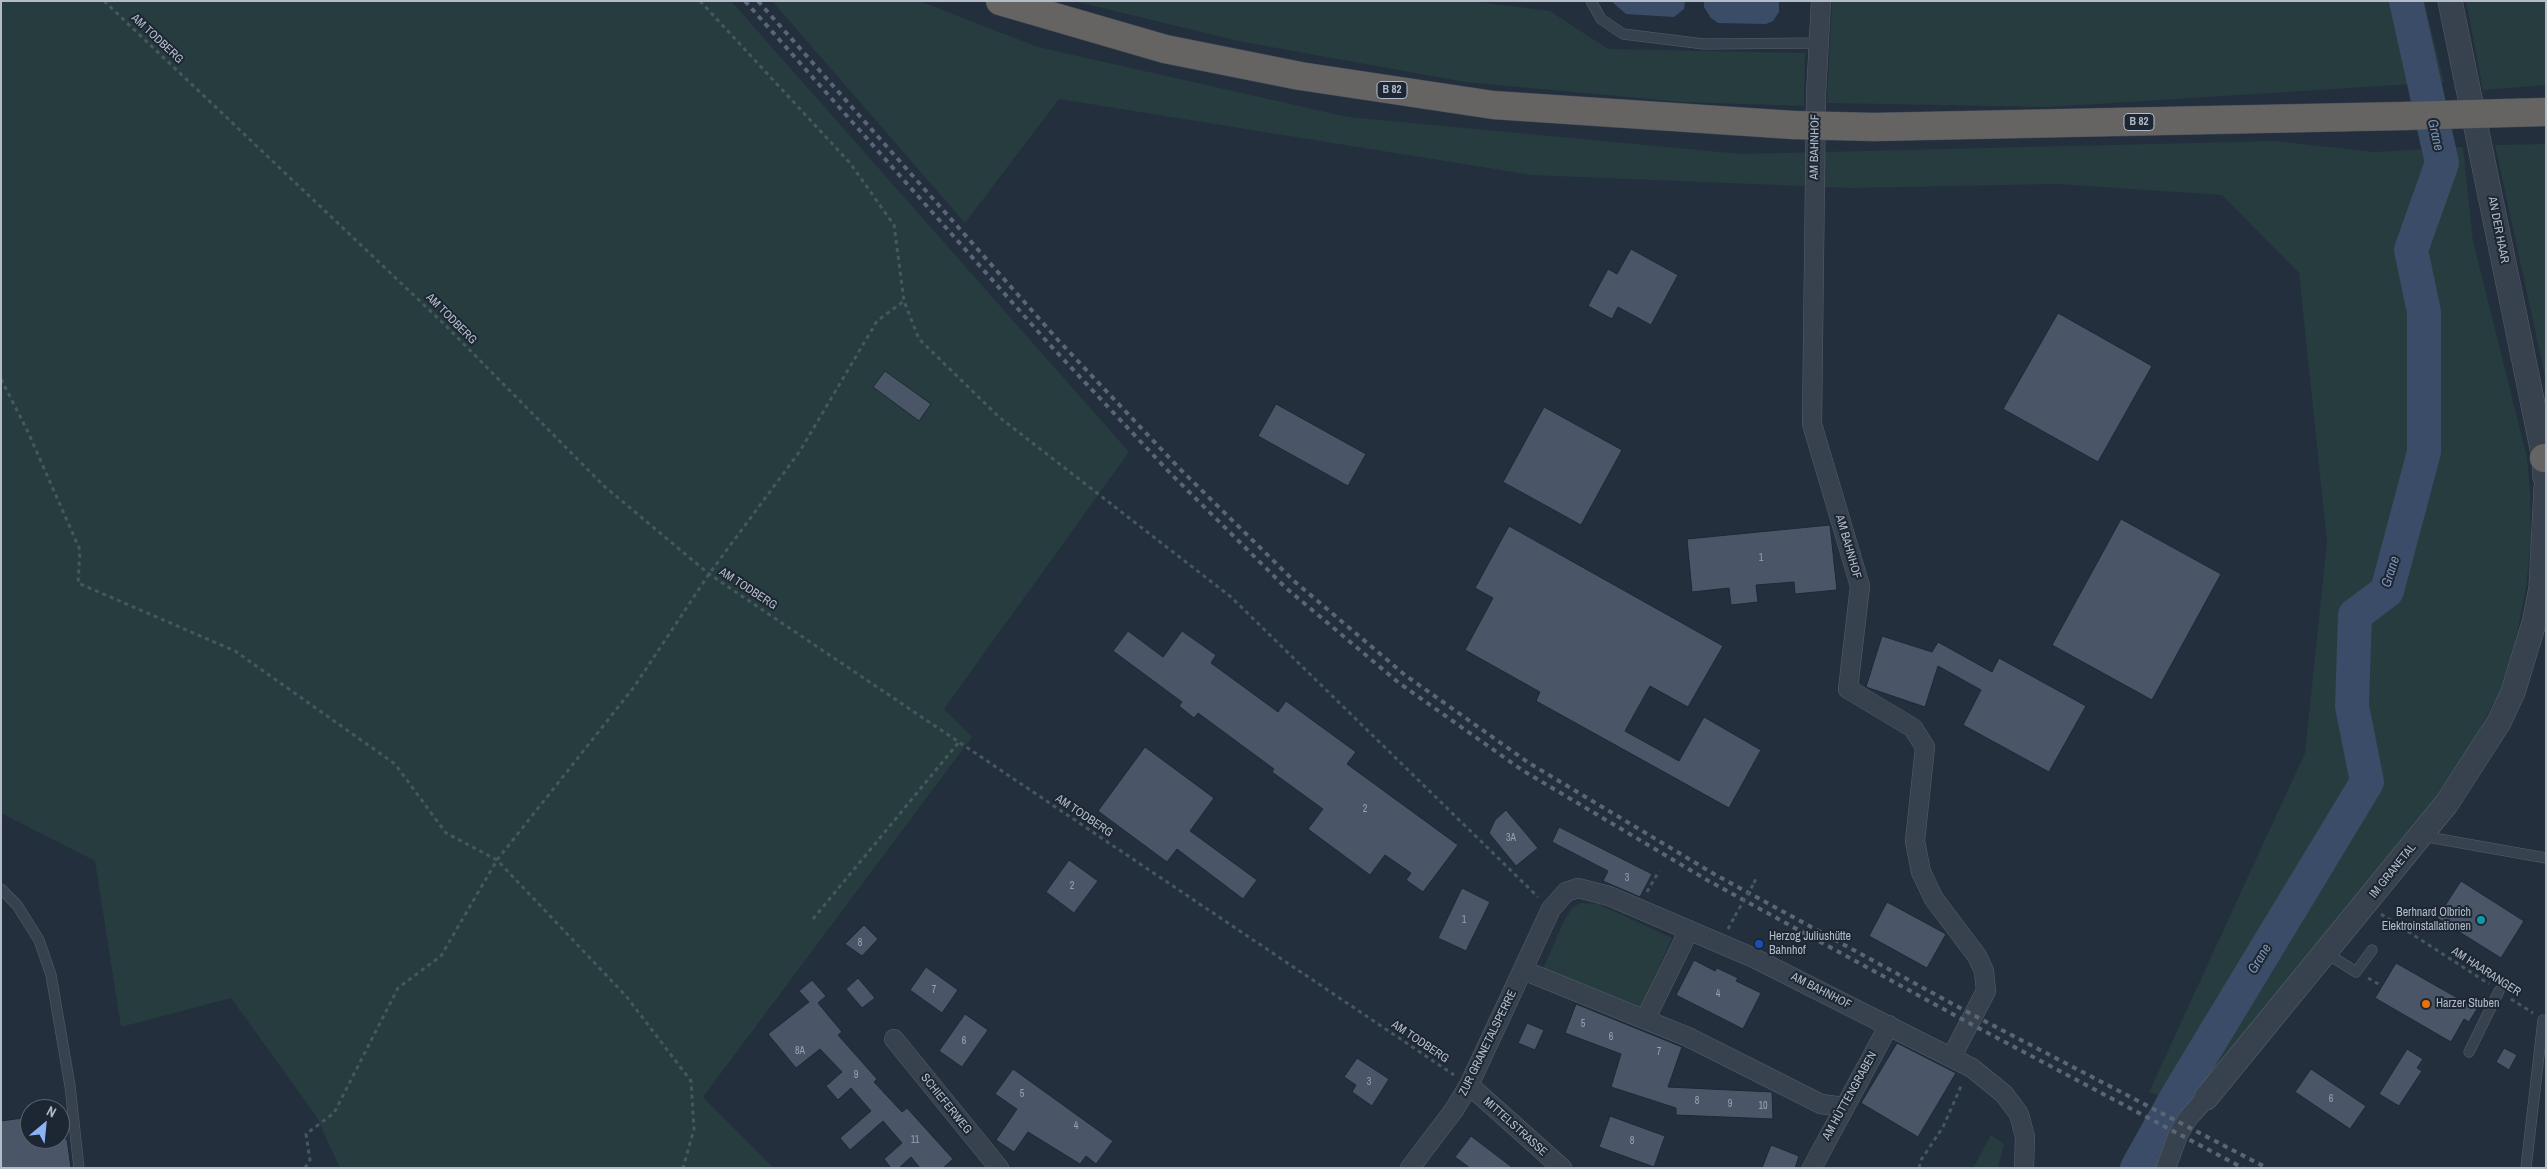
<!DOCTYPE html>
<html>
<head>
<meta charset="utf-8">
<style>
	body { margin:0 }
	#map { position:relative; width:2547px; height:1169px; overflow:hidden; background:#242f3e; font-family:"Archivo Narrow",sans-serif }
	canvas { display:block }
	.frame { position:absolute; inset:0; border:2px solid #b5bcc9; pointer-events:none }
	.north { position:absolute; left:20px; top:1099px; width:50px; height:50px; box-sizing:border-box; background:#1d2633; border:1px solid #5a626f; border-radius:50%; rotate:28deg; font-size:14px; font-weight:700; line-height:20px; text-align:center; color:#b5bcc9 }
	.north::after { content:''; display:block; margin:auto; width:18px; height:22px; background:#8bb4f7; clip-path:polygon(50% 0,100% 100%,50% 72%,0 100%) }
</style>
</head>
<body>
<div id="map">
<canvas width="2547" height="1169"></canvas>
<div class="frame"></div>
<div class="north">N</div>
</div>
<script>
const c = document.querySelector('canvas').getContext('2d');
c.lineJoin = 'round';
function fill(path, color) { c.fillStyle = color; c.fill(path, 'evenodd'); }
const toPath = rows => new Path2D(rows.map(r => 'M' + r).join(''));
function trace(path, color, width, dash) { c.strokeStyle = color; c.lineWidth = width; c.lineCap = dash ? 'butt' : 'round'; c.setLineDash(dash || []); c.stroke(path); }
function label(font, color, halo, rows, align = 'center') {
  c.font = font + ' "Archivo Narrow",sans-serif'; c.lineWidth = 4; c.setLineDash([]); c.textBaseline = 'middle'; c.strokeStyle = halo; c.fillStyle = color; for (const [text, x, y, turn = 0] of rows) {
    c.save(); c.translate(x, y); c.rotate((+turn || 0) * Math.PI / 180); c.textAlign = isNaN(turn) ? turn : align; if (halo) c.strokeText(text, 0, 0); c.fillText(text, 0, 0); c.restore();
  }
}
const green = toPath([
	[1,1,731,1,1129,452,944,709,972,737,703,1097,774,1168,340,1168,316,1116,231,998,121,1027,95,861,1,813],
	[772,1,919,1,1038,47,1348,117,1741,154,2275,141,2374,152,2463,147,2473,242,2527,458,2530,491,2531,541,2526,588,2513,655,2501,689,2463,760,2438,796,2398,848,2185,1105,2149,1092,2305,753,2327,542,2299,273,2222,195,2056,184,1850,188,1532,175,1059,99,965,223],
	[1074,1,1471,1,1550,11,1608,49,1805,53,1804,106,1682,102,1465,82,1238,41],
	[1832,1,2424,1,2444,82,2049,107,1827,103],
	[2466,1,2546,1,2546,85,2483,90],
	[2546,144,2546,381,2495,145],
	[1581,903,1598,904,1672,938,1641,1007,1543,969,1565,919,1573,907],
	[1991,1135,2004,1144,1998,1168,1973,1168]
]);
const water = toPath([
	[1611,1,1685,1,1684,9,1674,17,1626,14],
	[1704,1,1779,1,1779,12,1773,21,1766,24,1718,23,1711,18,1704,7]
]);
const river = toPath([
	[2137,1168,2179,1093,2367,782,2352,706,2355,615,2387,591,2424,452,2424,312,2411,250,2442,163,2406,1]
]);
const building = toPath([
	[1631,249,1678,275,1651,325,1618,307,1612,319,1588,306,1608,269,1617,274,1631,249],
	[2058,313,2152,366,2098,462,2003,409,2058,313],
	[885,371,931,404,919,421,873,387,885,371],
	[1276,404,1366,454,1348,486,1258,436,1276,404],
	[1544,407,1622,450,1581,525,1503,482,1544,407],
	[2121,519,2221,574,2152,700,2052,645,2121,519],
	[1830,525,1837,590,1795,594,1794,582,1756,585,1758,602,1731,605,1729,588,1692,592,1687,539,1830,525],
	[1509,526,1723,646,1688,707,1650,686,1625,731,1679,761,1704,717,1761,750,1729,808,1536,701,1540,692,1465,650,1493,598,1475,588,1509,526],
	[1128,631,1163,657,1182,631,1216,655,1211,663,1278,712,1286,701,1356,752,1347,764,1458,845,1423,892,1406,880,1411,873,1385,855,1370,875,1308,829,1323,809,1272,772,1274,769,1198,713,1194,718,1179,706,1182,702,1113,651,1128,631],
	[1882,636,1932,652,1938,642,1992,672,1999,658,2086,706,2049,772,1963,725,1981,690,1938,666,1925,707,1866,687,1882,636],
	[1145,747,1214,798,1190,831,1257,880,1243,899,1177,849,1167,862,1098,811,1145,747],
	[1506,810,1538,848,1516,866,1489,833,1495,820,1506,810],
	[1559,827,1652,874,1640,897,1603,881,1608,871,1552,842,1559,827],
	[1069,860,1098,881,1074,913,1046,892,1069,860],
	[2461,881,2524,921,2501,958,2437,918,2461,881],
	[1462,888,1490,902,1466,951,1438,938,1462,888],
	[1887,902,1946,934,1927,968,1869,936,1887,902],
	[864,925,878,939,862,956,845,944,864,925],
	[1694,960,1715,971,1717,968,1738,978,1736,981,1761,993,1743,1029,1676,995,1694,960],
	[2396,963,2477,1009,2469,1022,2464,1019,2451,1042,2375,998,2396,963],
	[926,967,958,990,942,1013,910,990,926,967],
	[858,978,875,998,862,1008,846,989,858,978],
	[812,980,826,996,818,1003,842,1032,838,1035,877,1079,874,1082,902,1112,907,1108,953,1159,943,1168,920,1168,911,1157,899,1168,891,1168,884,1159,902,1143,883,1121,850,1150,840,1138,871,1111,851,1088,838,1100,826,1086,842,1072,820,1049,796,1068,768,1034,809,1002,799,991,812,980],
	[1576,1004,1682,1047,1668,1087,1772,1092,1773,1119,1676,1115,1676,1108,1611,1087,1621,1054,1565,1033,1576,1004],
	[965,1014,988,1030,962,1067,939,1051,965,1014],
	[1527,1023,1544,1030,1535,1050,1518,1043,1527,1023],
	[1897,1043,1956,1073,1918,1137,1861,1103,1897,1043],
	[2504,1048,2517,1055,2509,1070,2496,1062,2504,1048],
	[2407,1049,2423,1059,2417,1068,2422,1071,2399,1106,2379,1094,2407,1049],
	[1357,1058,1389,1079,1372,1106,1352,1092,1356,1085,1344,1077,1357,1058],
	[1013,1069,1113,1141,1096,1164,1086,1156,1080,1164,1028,1132,1014,1152,996,1140,1017,1109,995,1094,1013,1069],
	[2311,1069,2366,1106,2350,1129,2295,1092,2311,1069],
	[1610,1116,1665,1136,1654,1167,1599,1147,1610,1116],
	[30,1117,30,1139,67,1139,71,1168,1,1168,1,1121,30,1117],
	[1471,1136,1513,1168,1470,1168,1455,1157,1471,1136],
	[1771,1145,1799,1156,1795,1168,1762,1168,1771,1145]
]);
const path = toPath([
	[104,1,443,323,604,486,709,574,1454,1075],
	[700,1,850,163,894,225,904,301,919,339,999,417,1231,597,1538,897],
	[1,379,28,432,80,550,78,583,235,651,395,764,446,833,497,860,626,996,691,1081,694,1129,683,1168],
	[1754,883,1757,876],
	[1647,892,1659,871],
	[2381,914,2489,984],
	[813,919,959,742],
	[1728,929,1735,916],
	[2368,978,2382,986],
	[2511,999,2533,1013],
	[305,1168,310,1160,306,1134,334,1113,398,988,441,956,497,860,634,687,709,574,800,451,877,321,904,301],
	[1919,1168,1921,1160,1943,1127,1962,1084]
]);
const service = toPath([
	[1591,1,1601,19,1623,34,1704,44,1819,43],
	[2422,836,2546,858],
	[1,889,17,905,39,940,51,975,70,1086,79,1168],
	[2326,953,2356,972,2372,950],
	[2469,1052,2499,991],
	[2526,1168,2543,1020]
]);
const minor = toPath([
	[1821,1,1816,95,1812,424,1860,586,1848,689,1913,728,1925,747,1915,841,1921,872,1934,899,1977,956,1984,971,1986,991,1952,1056],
	[1523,970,1688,1037,1821,1104,1844,1107],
	[1646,1018,1689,930],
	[894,1039,999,1168],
	[1469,1085,1562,1168],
	[1410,1168,1454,1110,1469,1085,1551,909,1566,892,1578,888,1609,896,1754,958,1972,1068,2004,1094,2019,1114,2025,1137,2024,1168],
	[1812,1168,1889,1025],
	[2166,1168,2178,1135,2188,1118,2206,1098]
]);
const tertiary = toPath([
	[2450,1,2544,458,2545,477],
	[2206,1098,2447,803,2499,722,2513,692,2534,623,2541,588,2546,488]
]);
const trunk = toPath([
	[1000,1,1165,49,1300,76,1493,105,1793,125],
	[2508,113,2546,112],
	[1874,127,2404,116],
	[2544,458,2546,458]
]);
const rail = toPath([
	[745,1,1050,345,1171,474,1286,588,1399,683,1522,770,1707,880,1969,1023,2243,1168],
	[758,1,1058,340,1179,468,1294,581,1405,675,1529,763,1714,874,1973,1015,2267,1168]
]);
const pathBridge = toPath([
	[1735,916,1754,883]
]);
const trunkBridge = toPath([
	[2404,116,2508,113],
	[1793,125,1874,127]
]);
const markers = [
	[2481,920,5,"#0f9aa8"],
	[1759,944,5,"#1a4fb4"],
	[2426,1004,5,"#e8710a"]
];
const numberNames = [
	["1",1761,558],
	["2",1365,809],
	["3A",1511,838],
	["3",1627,878],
	["2",1072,886],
	["1",1464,920],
	["8",860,943],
	["7",934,990],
	["4",1718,994],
	["5",1583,1024],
	["6",1611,1037],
	["6",964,1041],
	["8A",800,1051],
	["7",1659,1052],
	["9",856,1075],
	["3",1369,1082],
	["5",1022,1094],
	["6",2331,1099],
	["8",1697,1101],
	["9",1730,1104],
	["10",1763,1106],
	["4",1076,1126],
	["11",915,1140],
	["8",1632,1141]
];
const shields = [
	[1392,90,30],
	[2139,122,30]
];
const shieldNames = [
	["B 82",1392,90],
	["B 82",2139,122]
];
const streetNames = [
	["AM TODBERG",157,39,43],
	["AM BAHNHOF",1815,147,-89],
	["AN DER HAAR",2498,230,79],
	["AM TODBERG",451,319,45],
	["AM BAHNHOF",1848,547,74],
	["AM TODBERG",748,589,33],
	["AM TODBERG",1084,816,34],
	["IM GRANETAL",2393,871,-51],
	["AM HAARANGER",2486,972,33],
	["AM BAHNHOF",1821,991,27],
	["AM TODBERG",1420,1042,34],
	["ZUR GRANETALSPERRE",1488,1043,-64],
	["AM HÜTTENGRABEN",1850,1096,-61],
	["SCHIEFERWEG",946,1104,51],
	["MITTELSTRASSE",1515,1127,42]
];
const poiNames = [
	["Berhnard Olbrich",2471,913,"right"],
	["Elektroinstallationen",2471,927,"right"],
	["Herzog Juliushütte",1769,937],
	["Bahnhof",1769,951],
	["Harzer Stuben",2436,1004]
];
const waterNames = [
	["Grane",2435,135,77],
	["Grane",2391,572,-72],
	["Grane",2260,959,-59]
];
fill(green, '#263c3f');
fill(water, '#3a4c67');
trace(river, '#3a4c67', 34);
fill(building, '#4a5667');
trace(building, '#1f2835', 1);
trace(service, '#565f6c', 11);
trace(minor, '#565f6c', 20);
trace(tertiary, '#565f6c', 25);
trace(trunk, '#434c59', 29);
trace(path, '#44595c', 3, [4, 4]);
trace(service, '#38414e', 10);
trace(minor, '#38414e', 19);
trace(tertiary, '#38414e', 24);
trace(trunk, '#656462', 28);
trace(rail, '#5a6575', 4, [5, 5]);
trace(trunkBridge, '#434c59', 29, []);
trace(pathBridge, '#44595c', 3, [4, 4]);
trace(trunkBridge, '#656462', 28);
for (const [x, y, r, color] of markers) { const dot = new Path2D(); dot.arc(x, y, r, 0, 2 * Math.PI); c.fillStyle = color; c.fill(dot); trace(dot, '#1d2633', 2); }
label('10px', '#9aa2b0', null, numberNames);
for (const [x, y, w] of shields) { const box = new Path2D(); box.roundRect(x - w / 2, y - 8.5, w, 17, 4); c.fillStyle = '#1d2633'; c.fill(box); trace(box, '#b5bcc9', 1); }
label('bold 11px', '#b5bcc9', null, shieldNames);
label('12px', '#b5bcc9', '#1d2633', streetNames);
label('12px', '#b5bcc9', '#1d2633', poiNames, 'left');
label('italic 14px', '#7c92b1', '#1d2633', waterNames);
</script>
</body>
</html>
